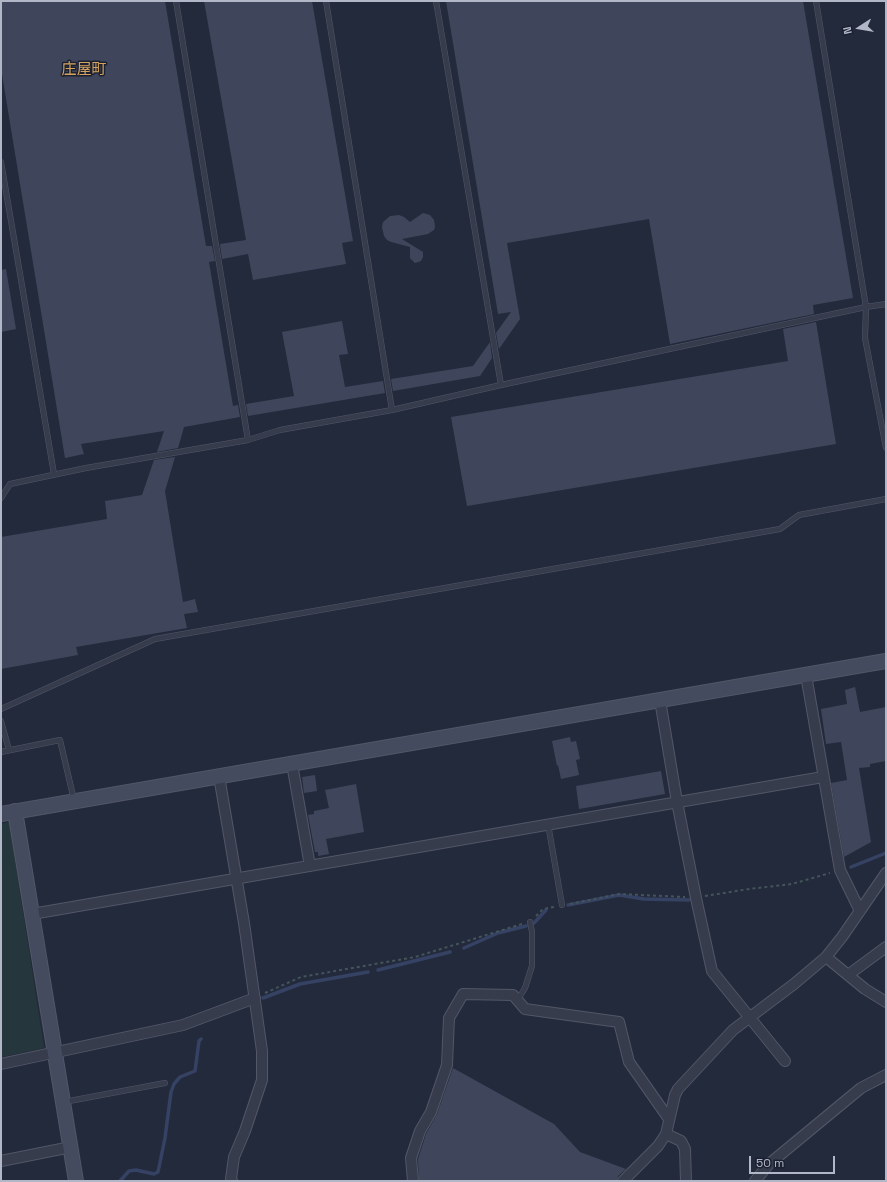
<!DOCTYPE html>
<html>
<head>
<meta charset="utf-8">
<style>
	body { margin:0 }
	#map { position:relative; width:887px; height:1182px; overflow:hidden; background:#232a3c; font-family:"Space Grotesk",sans-serif }
	canvas { display:block }
	.frame { position:absolute; inset:0; border:2px solid #b2b7c8; pointer-events:none }
	.north { position:absolute; left:839px; top:8px; width:40px; height:40px; -webkit-text-stroke:3px #1c2131; paint-order:stroke; rotate:258deg; font-size:11px; font-weight:700; line-height:16px; text-align:center; color:#b2b7c8 }
	.north::after { content:''; display:block; margin:auto; width:14px; height:18px; background:#b2b7c8; clip-path:polygon(50% 0,100% 100%,50% 72%,0 100%) }
	.scale { position:absolute; left:749px; top:1156px; width:86px; height:18px; box-sizing:border-box; border:2px solid #b2b7c8; border-top:0; padding-left:5px; font-size:12px; line-height:14px; white-space:nowrap; color:#b2b7c8; -webkit-text-stroke:3px #1c2131; paint-order:stroke }
</style>
</head>
<body>
<div id="map">
<canvas width="887" height="1182"></canvas>
<div class="frame"></div>
<div class="north">N</div>
<div class="scale">50 m</div>
</div>
<script>
const c = document.querySelector('canvas').getContext('2d');
c.lineJoin = 'round';
function fill(path, color) { c.fillStyle = color; c.fill(path, 'evenodd'); }
const toPath = rows => new Path2D(rows.map(r => 'M' + r).join(''));
function trace(path, color, width, dash) { c.strokeStyle = color; c.lineWidth = width; c.lineCap = dash ? 'butt' : 'round'; c.setLineDash(dash || []); c.stroke(path); }
function label(font, color, halo, rows, align = 'center') {
  c.font = font + ' "Space Grotesk","Noto Sans JP",sans-serif'; c.lineWidth = 3; c.setLineDash([]); c.textBaseline = 'middle'; c.strokeStyle = halo; c.fillStyle = color; for (const [text, x, y, turn = 0] of rows) {
    c.save(); c.translate(x, y); c.rotate((+turn || 0) * Math.PI / 180); c.textAlign = isNaN(turn) ? turn : align; if (halo) c.strokeText(text, 0, 0); c.fillText(text, 0, 0); c.restore();
  }
}
const green = toPath([
	[9,822,44,1048,1,1057,1,824]
]);
const stream = toPath([
	[851,867,886,853],
	[568,905,619,895,644,899,689,900],
	[534,923,546,910],
	[464,948,498,933,526,926],
	[378,970,450,952],
	[263,998,300,984,368,972],
	[120,1181,129,1171,136,1170,154,1174,158,1172,165,1138,171,1092,174,1084,180,1077,195,1071,199,1041,201,1039]
]);
const building = toPath([
	[1,1,165,1,206,246,212,246,215,261,209,262,233,406,238,405,240,417,184,427,178,448,157,452,164,431,81,444,84,454,65,458,1,68],
	[204,1,312,1,353,241,342,243,346,264,253,280,248,254,222,259,220,244,246,240],
	[446,1,803,1,853,298,813,305,814,314,670,344,649,219,507,243,520,319,499,349,496,333,511,312,498,314],
	[423,213,430,215,434,220,435,227,434,230,428,234,402,239,423,252,423,257,421,261,415,263,410,258,410,247,391,242,387,240,384,236,382,227,383,222,390,216,399,215,404,217,410,222],
	[6,269,16,329,1,332,1,270],
	[342,321,348,354,339,355,345,387,383,381,385,393,248,416,246,404,294,396,282,332],
	[816,322,836,444,467,506,451,417,788,361,783,329],
	[490,342,492,358,480,376,393,391,391,379,473,366],
	[175,457,165,491,183,602,195,599,198,612,184,614,187,628,76,647,78,655,1,669,1,537,107,519,105,501,142,495,154,460],
	[855,687,860,712,886,707,886,761,870,764,870,767,859,768,871,842,844,857,831,783,847,780,841,742,826,744,821,709,847,704,845,690],
	[570,737,571,742,576,741,580,759,576,760,579,775,561,779,558,765,557,766,552,741],
	[661,771,665,794,579,809,576,786],
	[315,775,317,791,304,793,302,777],
	[356,784,364,832,326,839,329,854,318,856,318,852,315,852,308,815,314,814,314,811,329,808,325,790],
	[453,1068,554,1124,580,1152,626,1169,618,1176,617,1181,419,1181,418,1159,426,1134,437,1114]
]);
const path = toPath([
	[705,896,749,889,792,884,830,873],
	[570,904,619,894,685,897],
	[536,916,543,909,554,907],
	[265,993,301,977,415,957,522,924]
]);
const lane = toPath([
	[176,1,248,440],
	[326,1,392,410],
	[436,1,501,385],
	[816,1,866,307,865,338,886,448],
	[1,162,54,474],
	[1,498,10,484,86,468,248,440,280,430,392,410,501,385,866,307,886,304],
	[1,709,155,639,780,529,799,515,886,499],
	[1,721,9,750],
	[1,752,60,740,74,800],
	[548,824,562,905],
	[517,1001,525,988,532,966,532,932,530,922],
	[64,1102,165,1083]
]);
const street = toPath([
	[806,675,840,870,860,911],
	[660,700,677,802,696,898,712,971,785,1061],
	[292,764,310,866],
	[219,776,244,923,262,1051,262,1080,245,1131,234,1157,231,1179,232,1181],
	[32,914,823,777],
	[826,957,865,989,886,1002],
	[848,975,886,947],
	[1,1064,183,1025,255,998],
	[666,1134,681,1141,685,1149,686,1181],
	[1,1161,71,1147],
	[413,1181,411,1158,420,1131,431,1112,447,1065,449,1018,463,994,513,995,525,1009,619,1022,629,1062,669,1119],
	[623,1181,658,1146,666,1134,675,1095,678,1089,733,1030,794,984,826,957,842,937,886,873],
	[755,1181,769,1164,861,1088,886,1075]
]);
const secondary = toPath([
	[15,811,76,1181],
	[1,814,886,661]
]);
const quarterNames = [
	["庄屋町",84,70]
];
fill(green, '#25373d');
trace(stream, '#364263', 3.5);
fill(building, '#3f465c');
trace(lane, '#525767', 6);
trace(street, '#525767', 12);
trace(secondary, '#525767', 16);
trace(path, '#43545a', 2, [3, 3]);
trace(lane, '#373c4c', 5);
trace(street, '#373c4c', 10);
trace(secondary, '#454b5f', 14);
label('15px', '#d4a360', '#1c2131', quarterNames);
</script>
</body>
</html>
